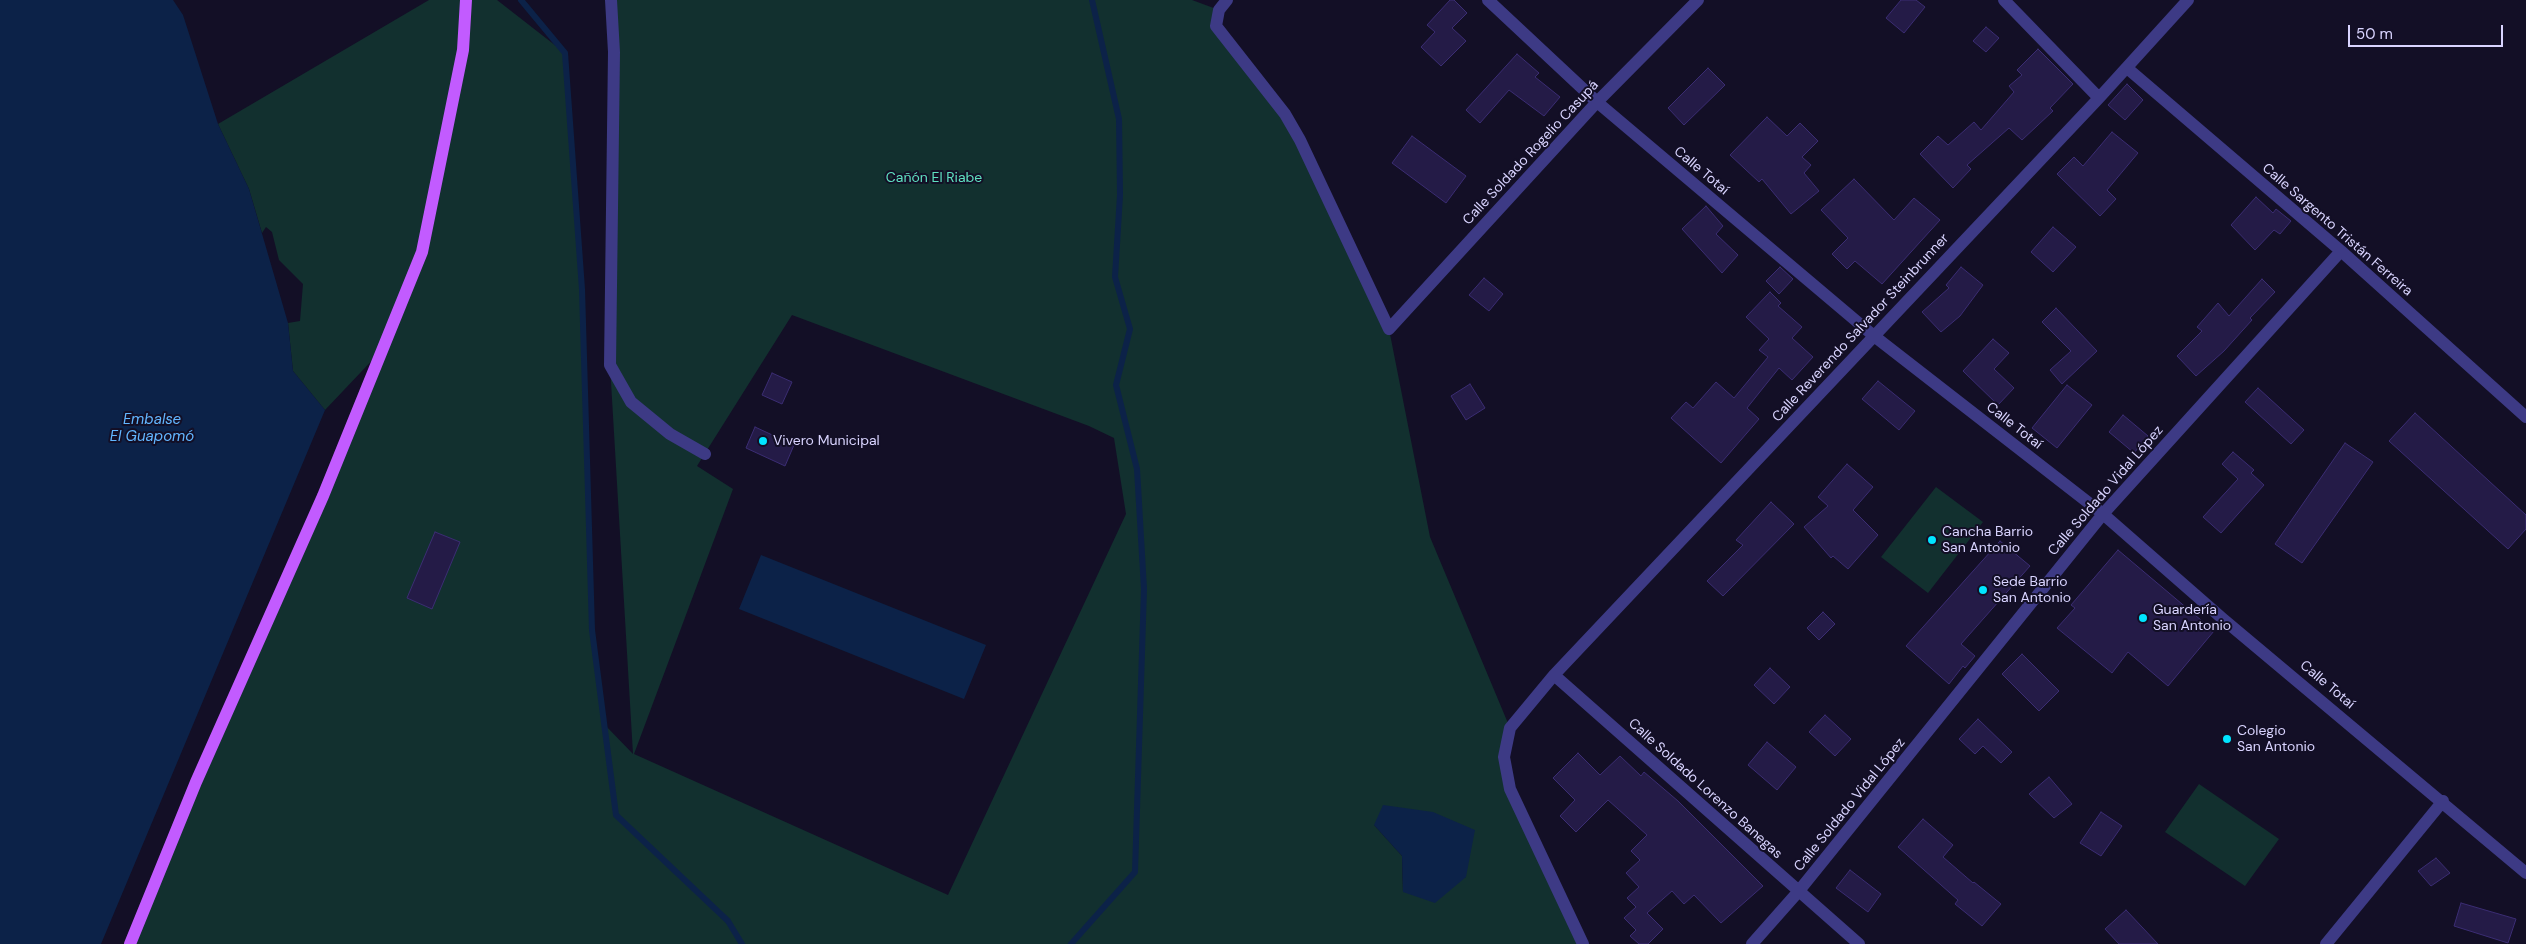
<!DOCTYPE html>
<html>
<head>
<meta charset="utf-8">
<style>
	body { margin:0 }
	#map { position:relative; width:2526px; height:944px; overflow:hidden; background:#130f26; font-family:"DM Sans",sans-serif }
	canvas { display:block }
	.scale { position:absolute; left:2348px; top:25px; width:155px; height:22px; box-sizing:border-box; border:2px solid #d9d4ff; border-top:0; padding-left:6px; font-size:15px; line-height:18px; white-space:nowrap; color:#d9d4ff; -webkit-text-stroke:4px #130f26; paint-order:stroke }
</style>
</head>
<body>
<div id="map">
<canvas width="2526" height="944"></canvas>
<div class="scale">50 m</div>
</div>
<script>
const c = document.querySelector('canvas').getContext('2d');
c.lineJoin = 'round';
function fill(path, color) { c.fillStyle = color; c.fill(path, 'evenodd'); }
const toPath = rows => new Path2D(rows.map(r => 'M' + r).join(''));
function trace(path, color, width, dash) { c.strokeStyle = color; c.lineWidth = width; c.lineCap = dash ? 'butt' : 'round'; c.setLineDash(dash || []); c.stroke(path); }
function label(font, color, halo, rows, align = 'center') {
  c.font = font + ' "DM Sans",sans-serif'; c.lineWidth = 4; c.setLineDash([]); c.textBaseline = 'middle'; c.strokeStyle = halo; c.fillStyle = color; for (const [text, x, y, turn = 0] of rows) {
    c.save(); c.translate(x, y); c.rotate((+turn || 0) * Math.PI / 180); c.textAlign = isNaN(turn) ? turn : align; if (halo) c.strokeText(text, 0, 0); c.fillText(text, 0, 0); c.restore();
  }
}
const green = toPath([
	[429,0,497,0,565,53,582,289,592,630,604,724,633,754,610,365,611,0,1192,0,1219,10,1216,26,1285,114,1389,329,1430,537,1510,728,1510,789,1583,944,130,944,379,353,325,410,293,371,288,323,300,321,303,284,279,260,272,232,266,227,262,233,249,189,218,124],
	[792,315,1089,426,1114,438,1126,514,948,895,634,754,733,489,697,466],
	[1374,825,1466,877,1403,892,1402,856],
	[1936,487,1983,522,1928,593,1881,557],
	[2199,784,2279,839,2245,886,2165,832]
]);
const water = toPath([
	[0,0,173,0,183,15,218,124,249,189,288,323,293,371,325,410,101,944,0,944],
	[761,555,986,645,964,699,739,609],
	[1383,805,1433,812,1475,830,1466,877,1435,903,1403,892,1402,856,1374,825]
]);
const stream = toPath([
	[521,0,565,53,582,289,592,630,616,815,728,921,742,944],
	[1071,944,1135,872,1144,589,1137,469,1116,385,1130,329,1115,277,1120,195,1119,119,1092,0]
]);
const building = toPath([
	[1450,0,1454,0,1467,13,1452,28,1466,41,1441,66,1421,47,1435,32,1427,25,1450,0],
	[1901,0,1916,0,1925,7,1904,33,1886,18,1901,0],
	[1986,27,1999,38,1986,52,1973,41,1986,27],
	[2038,49,2073,84,2050,108,2053,111,2022,140,2009,128,1967,165,1971,169,1953,188,1920,154,1938,136,1948,145,1974,122,1981,130,2014,92,2009,86,2022,75,2017,70,2038,49],
	[1517,54,1539,73,1535,77,1560,97,1544,116,1509,90,1480,123,1466,110,1517,54],
	[1708,68,1725,85,1684,125,1668,108,1708,68],
	[2127,84,2143,100,2125,120,2108,105,2127,84],
	[1767,117,1787,136,1800,123,1818,141,1802,157,1811,165,1804,173,1819,191,1791,214,1762,179,1759,182,1730,155,1767,117],
	[2112,132,2138,153,2107,190,2116,199,2100,216,2057,174,2074,157,2083,166,2112,132],
	[1412,136,1466,176,1446,203,1392,163,1412,136],
	[1854,179,1894,220,1914,198,1940,220,1882,284,1855,261,1847,269,1832,254,1848,238,1821,210,1854,179],
	[2256,197,2273,213,2276,209,2291,221,2280,234,2274,230,2255,250,2231,225,2256,197],
	[1706,206,1723,226,1716,234,1738,255,1722,273,1682,229,1706,206],
	[2053,227,2076,247,2053,272,2031,252,2053,227],
	[1780,267,1793,279,1779,294,1766,281,1780,267],
	[1961,267,1983,285,1960,316,1941,332,1922,312,1949,288,1946,285,1961,267],
	[1484,278,1503,294,1489,311,1469,295,1484,278],
	[2262,279,2275,292,2250,318,2252,320,2224,351,2196,376,2177,356,2202,331,2197,327,2218,303,2229,316,2262,279],
	[1770,292,1781,303,1778,306,1802,327,1792,338,1813,357,1792,380,1779,368,1747,408,1759,419,1721,463,1671,418,1686,402,1693,408,1716,382,1734,398,1768,357,1759,350,1769,339,1746,317,1770,292],
	[2056,308,2097,351,2062,384,2050,370,2071,351,2042,322,2056,308],
	[1993,339,2009,353,1994,369,2014,388,1998,405,1963,371,1993,339],
	[772,373,792,382,782,404,762,395,772,373],
	[1878,381,1915,411,1899,430,1862,399,1878,381],
	[1470,384,1485,408,1466,420,1451,396,1470,384],
	[2067,385,2092,405,2057,448,2032,428,2067,385],
	[2258,388,2304,430,2291,444,2245,402,2258,388],
	[2415,413,2526,515,2526,529,2508,549,2389,441,2415,413],
	[2123,415,2148,436,2134,453,2109,432,2123,415],
	[755,427,794,445,785,466,746,448,755,427],
	[2345,443,2373,462,2302,563,2275,544,2345,443],
	[2233,452,2254,470,2251,473,2264,485,2221,533,2203,517,2238,479,2222,464,2233,452],
	[1847,464,1873,487,1853,510,1878,535,1848,569,1833,556,1831,558,1804,527,1828,506,1818,497,1847,464],
	[1771,502,1794,524,1723,596,1707,581,1743,545,1736,540,1771,502],
	[435,532,460,542,432,609,407,598,435,532],
	[2000,541,2030,566,1961,644,1975,656,1965,668,1963,666,1949,684,1906,646,2000,541],
	[2118,550,2214,631,2168,686,2128,652,2112,673,2057,628,2075,608,2071,605,2118,550],
	[1823,612,1835,624,1819,640,1807,628,1823,612],
	[2022,654,2059,691,2039,711,2002,674,2022,654],
	[1770,668,1790,687,1774,704,1754,685,1770,668],
	[1825,715,1851,739,1835,756,1809,732,1825,715],
	[1978,719,2012,752,2001,763,1983,746,1975,754,1959,739,1978,719],
	[1767,742,1796,767,1777,790,1748,765,1767,742],
	[1578,753,1600,775,1620,756,1641,776,1644,772,1678,801,1763,886,1721,923,1694,895,1684,904,1672,891,1647,913,1663,929,1648,944,1639,944,1630,936,1636,930,1624,918,1636,907,1627,898,1639,887,1626,873,1640,860,1631,851,1647,835,1608,800,1576,832,1560,816,1575,800,1553,778,1578,753],
	[2049,777,2072,804,2054,818,2029,794,2049,777],
	[2101,812,2122,826,2101,856,2080,843,2101,812],
	[1923,819,1953,845,1943,857,1973,883,1974,882,2001,904,1982,926,1955,904,1958,900,1898,847,1923,819],
	[2436,858,2450,873,2431,886,2418,871,2436,858],
	[1850,870,1881,894,1868,912,1836,888,1850,870],
	[2461,903,2516,919,2508,943,2454,926,2461,903],
	[2126,910,2158,944,2119,944,2105,929,2126,910]
]);
const minor = toPath([
	[611,0,614,52,610,365,631,402,670,434,705,454],
	[1227,0,1219,10,1216,26,1285,114,1300,140,1389,329,1597,102,1698,0],
	[1488,0,1597,102,1874,336,2103,514,2223,619,2526,873],
	[2004,0,2099,98],
	[2127,68,2341,251,2526,417],
	[1554,675,1859,944],
	[1583,944,1510,789,1504,757,1510,728,1554,675,2099,98,2188,0],
	[1752,944,1798,892,2103,514,2341,251],
	[2326,944,2443,801]
]);
const major = toPath([
	[130,944,196,782,323,496,422,252,463,50,466,0]
]);
const markers = [
	[763,441,5,"#00e5ff"],
	[1932,540,5,"#00e5ff"],
	[1983,590,5,"#00e5ff"],
	[2143,618,5,"#00e5ff"],
	[2227,739,5,"#00e5ff"]
];
const streetNames = [
	["Calle Soldado Rogelio Casupá",1531,153,-47],
	["Calle Totaí",1701,171,40],
	["Calle Sargento Tristán Ferreira",2337,230,41],
	["Calle Reverendo Salvador Steinbrunner",1861,328,-47],
	["Calle Totaí",2014,426,38],
	["Calle Soldado Vidal López",2106,491,-49],
	["Calle Totaí",2327,685,40],
	["Calle Soldado Lorenzo Banegas",1705,789,42],
	["Calle Soldado Vidal López",1850,805,-51]
];
const parkNames = [
	["Cañón El Riabe",934,178]
];
const poiNames = [
	["Vivero Municipal",773,441],
	["Cancha Barrio",1942,532],
	["San Antonio",1942,548],
	["Sede Barrio",1993,582],
	["San Antonio",1993,598],
	["Guardería",2153,610],
	["San Antonio",2153,626],
	["Colegio",2237,731],
	["San Antonio",2237,747]
];
const waterNames = [
	["Embalse",152,420],
	["El Guapomó",152,437]
];
fill(green, '#12302f');
fill(water, '#0c2248');
trace(stream, '#0c2248', 6);
fill(building, '#241b47');
trace(building, '#3b2d73', 1);
trace(minor, '#3d3a85', 12);
trace(major, '#c25bff', 12);
for (const [x, y, r, color] of markers) { const dot = new Path2D(); dot.arc(x, y, r, 0, 2 * Math.PI); c.fillStyle = color; c.fill(dot); trace(dot, '#130f26', 2); }
label('14px', '#d9d4ff', '#130f26', streetNames);
label('14px', '#5fe0c0', '#130f26', parkNames);
label('14px', '#d9d4ff', '#130f26', poiNames, 'left');
label('italic 15px', '#62b6ff', '#130f26', waterNames);
</script>
</body>
</html>
